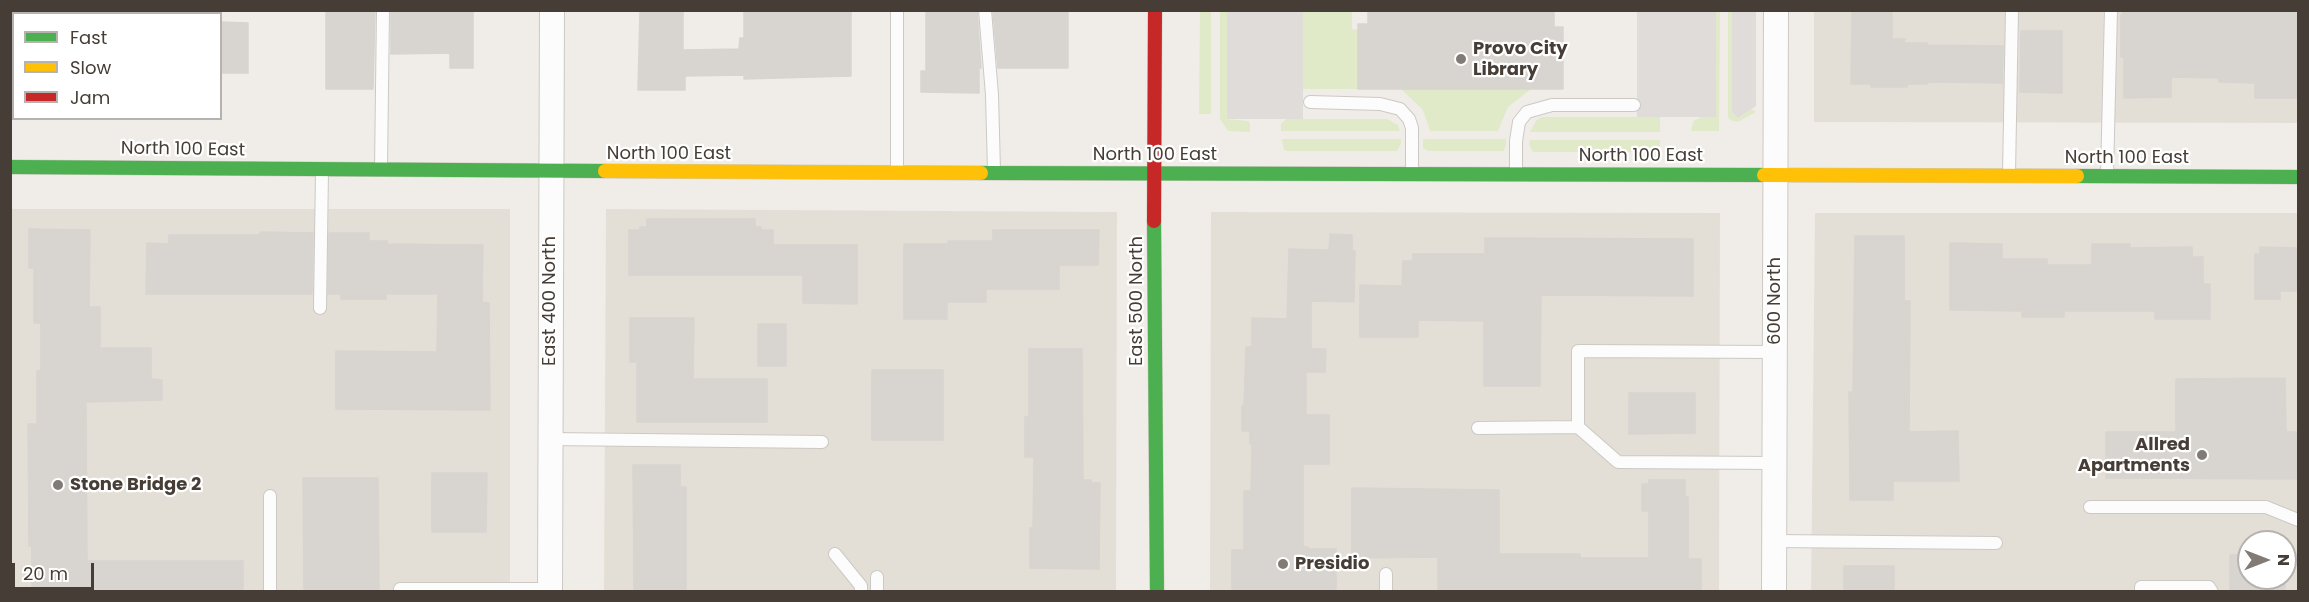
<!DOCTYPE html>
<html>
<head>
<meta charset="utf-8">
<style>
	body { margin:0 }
	#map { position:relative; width:2309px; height:602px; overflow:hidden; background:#f0ede9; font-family:Poppins,sans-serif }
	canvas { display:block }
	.frame { position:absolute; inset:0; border:12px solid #463e36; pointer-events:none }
	.legend { position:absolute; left:12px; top:12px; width:210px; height:108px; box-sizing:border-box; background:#fff; border:2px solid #b5b2af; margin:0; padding:8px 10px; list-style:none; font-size:18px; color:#463e36 }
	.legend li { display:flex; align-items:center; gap:12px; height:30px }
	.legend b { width:30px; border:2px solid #b5b2af }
	.north { position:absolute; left:2237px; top:530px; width:60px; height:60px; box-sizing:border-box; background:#fff; border:2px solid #b5b2af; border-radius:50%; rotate:90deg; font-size:16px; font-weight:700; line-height:24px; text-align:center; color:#463e36 }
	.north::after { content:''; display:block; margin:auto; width:21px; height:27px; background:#827b75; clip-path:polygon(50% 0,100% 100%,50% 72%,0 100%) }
	.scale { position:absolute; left:12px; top:563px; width:82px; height:27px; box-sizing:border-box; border:3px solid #463e36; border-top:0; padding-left:8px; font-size:18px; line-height:21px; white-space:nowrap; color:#463e36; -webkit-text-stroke:4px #fff; paint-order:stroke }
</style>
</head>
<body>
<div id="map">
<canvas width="2309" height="602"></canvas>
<div class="frame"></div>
<ul class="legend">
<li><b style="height:8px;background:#4caf50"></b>Fast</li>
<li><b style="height:8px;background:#ffc107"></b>Slow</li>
<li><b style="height:8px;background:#c62828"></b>Jam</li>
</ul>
<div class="north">N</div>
<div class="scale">20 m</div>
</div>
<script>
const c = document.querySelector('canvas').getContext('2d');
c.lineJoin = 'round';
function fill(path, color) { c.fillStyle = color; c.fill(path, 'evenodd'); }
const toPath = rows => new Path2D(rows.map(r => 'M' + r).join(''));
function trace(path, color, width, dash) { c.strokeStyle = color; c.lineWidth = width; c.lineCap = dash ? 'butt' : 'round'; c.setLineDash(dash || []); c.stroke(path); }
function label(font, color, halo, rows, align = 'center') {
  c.font = font + ' Poppins,sans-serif'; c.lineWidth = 4.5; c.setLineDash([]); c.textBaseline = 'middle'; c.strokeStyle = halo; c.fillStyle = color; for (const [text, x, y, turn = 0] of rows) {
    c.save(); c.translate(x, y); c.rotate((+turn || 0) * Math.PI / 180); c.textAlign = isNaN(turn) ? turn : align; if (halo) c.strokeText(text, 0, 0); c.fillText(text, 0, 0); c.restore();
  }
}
const residential = toPath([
	[1814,11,2298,11,2298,123,1814,122],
	[10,209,510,209,510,591,11,591],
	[606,209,1117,212,1116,591,604,592],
	[1211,212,1720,213,1719,591,1210,592],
	[1815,213,2298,213,2298,591,1811,592],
	[2249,542,2285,542,2285,578,2249,578]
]);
const green = toPath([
	[1732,10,1732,112,1738,118,1752,109,1756,112,1738,122,1730,120,1728,117,1728,11],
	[1200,11,1211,11,1211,114,1199,114],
	[1220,11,1227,11,1227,119,1248,121,1250,123,1250,132,1228,131,1220,119],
	[1303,11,1352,11,1352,29,1358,30,1358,89,1303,89],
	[1716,11,1720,11,1719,131,1691,131,1693,121,1701,117,1715,117],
	[1401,89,1531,89,1508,107,1498,131,1430,131,1423,110],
	[1541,117,1660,117,1660,132,1530,132,1536,121],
	[1286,119,1387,119,1398,125,1400,131,1281,131,1281,124],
	[1282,139,1401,139,1401,144,1397,151,1287,151,1284,150],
	[1423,139,1506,139,1506,144,1504,151,1428,151,1423,148],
	[1530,140,1660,140,1660,145,1658,150,1654,152,1533,152,1529,144]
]);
const parking = toPath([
	[1227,11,1303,11,1303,119,1227,119],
	[1637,11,1716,11,1716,117,1637,117],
	[1732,11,1756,11,1756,106,1738,118,1732,112]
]);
const building = toPath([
	[326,10,375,10,373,89,326,89,326,10],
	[391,10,473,12,473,68,450,68,450,53,391,54,391,10],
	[640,10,683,10,683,50,739,49,740,38,744,38,744,10,851,10,851,76,744,79,744,75,685,76,685,90,638,90,640,10],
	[926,10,977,10,981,68,979,68,979,93,921,92,921,71,926,71,926,10],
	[1368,10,1554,10,1554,27,1563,27,1563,89,1358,89,1358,24,1368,24,1368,10],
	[1852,10,1892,10,1892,39,1905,39,1904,43,1927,43,1927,45,2003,46,2002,83,1927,82,1927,84,1907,84,1907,87,1871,87,1871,84,1851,84,1852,10],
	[2123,10,2298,10,2298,98,2255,98,2255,83,2219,82,2219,78,2171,77,2171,97,2124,98,2124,57,2121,57,2121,15,2123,15,2123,10],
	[993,12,1068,12,1068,68,998,68,993,12],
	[220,22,248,23,248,73,220,73,220,22],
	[2021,31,2062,31,2062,93,2020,92,2021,31],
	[647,219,755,219,755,227,761,227,761,230,773,230,773,245,857,245,857,304,803,303,803,275,629,275,629,230,640,230,640,227,647,227,647,219],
	[29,229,90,230,89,307,100,307,100,348,151,348,151,379,162,380,162,400,86,402,87,561,243,561,243,591,32,591,32,546,29,546,28,424,37,424,37,371,41,371,41,323,34,323,34,268,29,268,29,229],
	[993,230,1099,230,1098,265,1059,265,1059,289,986,289,986,302,947,302,947,319,904,319,904,244,948,244,948,241,993,241,993,230],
	[260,232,313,233,312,294,146,294,147,243,169,244,169,235,260,235,260,232],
	[329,233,369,233,369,241,387,241,387,244,483,245,482,302,489,303,490,410,336,409,336,351,437,352,438,294,386,294,386,299,341,299,341,294,328,294,329,233],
	[1330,234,1352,235,1352,251,1355,251,1354,302,1311,301,1311,349,1326,349,1325,372,1306,372,1306,415,1329,415,1329,464,1303,464,1303,547,1308,547,1308,549,1336,549,1336,591,1232,591,1232,550,1244,550,1244,491,1251,491,1252,444,1250,444,1250,431,1242,431,1242,406,1244,406,1246,347,1252,347,1252,318,1287,319,1289,249,1329,250,1330,234],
	[1855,236,1904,236,1904,301,1910,301,1909,432,1958,431,1959,481,1893,481,1893,500,1850,500,1849,392,1853,392,1855,236],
	[1485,238,1693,239,1693,296,1541,295,1540,386,1484,386,1484,321,1418,320,1418,337,1360,337,1360,285,1402,286,1403,261,1413,261,1413,254,1485,254,1485,238],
	[1950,243,2002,244,2002,259,2047,259,2047,265,2092,265,2092,244,2130,244,2130,248,2192,247,2192,257,2203,257,2203,284,2210,284,2210,319,2155,319,2155,311,2064,311,2064,317,2022,317,2022,311,1950,310,1950,243],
	[2260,247,2298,248,2298,291,2280,291,2280,299,2255,299,2255,254,2260,254,2260,247],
	[630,318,694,318,693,379,767,379,767,422,637,422,637,362,630,362,630,318],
	[758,324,786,324,786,366,758,366,758,324],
	[1029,349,1082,349,1083,480,1091,480,1091,483,1100,483,1099,569,1030,568,1030,528,1033,528,1034,457,1025,457,1025,417,1029,417,1029,349],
	[872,370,943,370,943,440,872,440,872,370],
	[2285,378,2286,432,2298,432,2298,479,2106,478,2106,432,2176,432,2176,379,2285,378],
	[1629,393,1695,393,1695,433,1629,434,1629,393],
	[633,465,680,465,680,487,686,487,686,591,634,591,633,465],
	[432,473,487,473,486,532,432,532,432,473],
	[303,478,378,478,379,591,304,591,303,478],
	[1649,480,1685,480,1685,497,1688,497,1688,559,1701,559,1701,591,1438,591,1438,557,1352,558,1352,488,1499,490,1499,554,1580,554,1580,558,1649,558,1649,511,1642,511,1642,484,1649,484,1649,480],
	[2249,554,2249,578,2285,578,2285,554,2285,591,2230,591,2230,555,2249,554],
	[1844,566,1894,566,1894,591,1844,591,1844,566]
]);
const lane = toPath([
	[897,10,897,171],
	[985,10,992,95,994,171],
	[1310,102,1380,104,1400,109,1409,119,1412,128,1412,173],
	[381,169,383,10],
	[1516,173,1516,141,1519,122,1527,112,1552,105,1634,105],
	[2009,174,2012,10],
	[2107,175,2111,10],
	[320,308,322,171],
	[1478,428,1578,427],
	[550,439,822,442],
	[1774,463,1618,462,1578,427,1578,351,1775,352],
	[270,496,270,592],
	[2090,507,2266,507,2298,520],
	[1774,541,1996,543],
	[835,554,861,586,861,592],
	[400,589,550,589],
	[877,592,877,577],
	[1386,592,1386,574],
	[2141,592,2141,587,2209,587,2212,592]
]);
const street = toPath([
	[550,592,552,10],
	[1774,592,1776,10]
]);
const fast = toPath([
	[10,167,605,171],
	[981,173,1764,175],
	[2077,176,2298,177],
	[1154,221,1157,592]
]);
const slow = toPath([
	[605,171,981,173],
	[1764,175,2077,176]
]);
const jam = toPath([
	[1154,221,1155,10]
]);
const markers = [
	[1461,59,6,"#827b75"],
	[2202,455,6,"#827b75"],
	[58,485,6,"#827b75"],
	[1283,564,6,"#827b75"]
];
const poiNames = [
	["Provo City",1473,49],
	["Library",1473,70],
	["Allred",2190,445,"right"],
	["Apartments",2190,466,"right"],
	["Stone Bridge 2",70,485],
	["Presidio",1295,564]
];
const streetNames = [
	["North 100 East",183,150,1],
	["North 100 East",669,154],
	["North 100 East",1155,155],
	["North 100 East",1641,156],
	["North 100 East",2127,158],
	["East 400 North",550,301,-90],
	["East 500 North",1137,301,-90],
	["600 North",1775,301,-90]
];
fill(residential, '#e4dfd6');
fill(green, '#e0eac9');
fill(parking, '#dfdcd9');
fill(building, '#d8d5d0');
trace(building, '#d8d4cf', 1.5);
trace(lane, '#ccc9c5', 14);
trace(street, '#ccc9c5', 26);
trace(fast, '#cfcac0', 15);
trace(slow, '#cfcac0', 15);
trace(jam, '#cfcac0', 15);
trace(lane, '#fdfcfc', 12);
trace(street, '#fdfcfc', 24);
trace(fast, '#4caf50', 14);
trace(slow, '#ffc107', 14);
trace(jam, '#c62828', 14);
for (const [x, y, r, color] of markers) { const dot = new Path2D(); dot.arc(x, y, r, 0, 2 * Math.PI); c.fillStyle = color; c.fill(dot); trace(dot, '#fff', 2); }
label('bold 18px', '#463e36', '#fff', poiNames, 'left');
label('18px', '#463e36', '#fff', streetNames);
</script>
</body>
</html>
